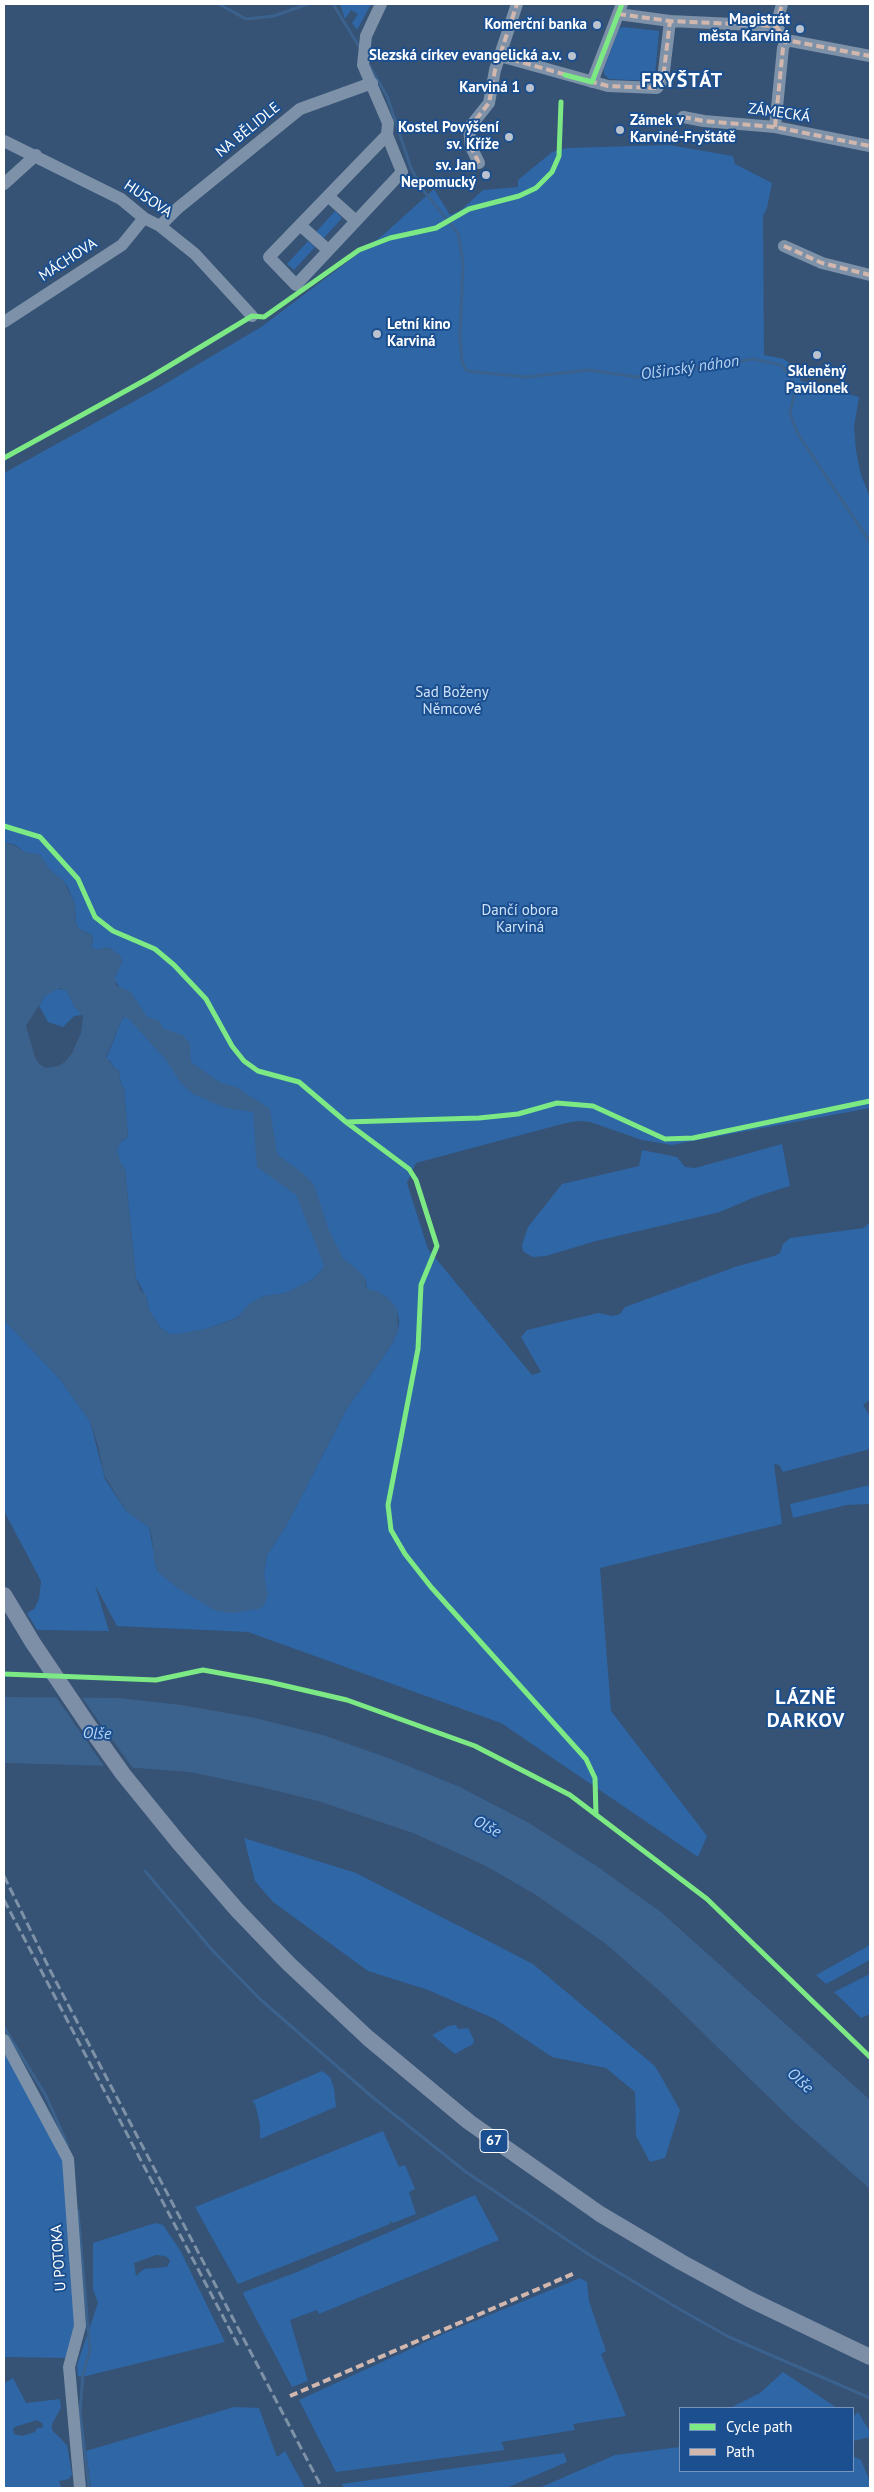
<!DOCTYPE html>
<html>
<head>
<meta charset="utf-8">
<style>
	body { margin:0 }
	#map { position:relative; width:874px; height:2492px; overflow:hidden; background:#365274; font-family:"PT Sans",sans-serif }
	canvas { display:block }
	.frame { position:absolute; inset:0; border:5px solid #fff; pointer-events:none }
	.legend { position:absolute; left:679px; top:2407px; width:175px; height:65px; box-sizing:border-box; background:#1b4f8f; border:1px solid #7695bc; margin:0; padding:6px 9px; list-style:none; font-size:15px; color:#fff }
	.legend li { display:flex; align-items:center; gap:10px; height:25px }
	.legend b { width:25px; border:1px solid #7695bc }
</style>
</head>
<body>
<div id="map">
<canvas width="874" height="2492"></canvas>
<div class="frame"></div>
<ul class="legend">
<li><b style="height:6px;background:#7ce984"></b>Cycle path</li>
<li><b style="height:6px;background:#d1b7ad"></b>Path</li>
</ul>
</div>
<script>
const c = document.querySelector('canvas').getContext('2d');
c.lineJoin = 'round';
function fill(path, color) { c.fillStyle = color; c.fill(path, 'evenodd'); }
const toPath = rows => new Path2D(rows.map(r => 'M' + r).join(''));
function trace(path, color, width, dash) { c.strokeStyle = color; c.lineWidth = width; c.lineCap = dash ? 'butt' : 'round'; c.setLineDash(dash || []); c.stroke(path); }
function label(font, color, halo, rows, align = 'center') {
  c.font = font + ' "PT Sans",sans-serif'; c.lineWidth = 4; c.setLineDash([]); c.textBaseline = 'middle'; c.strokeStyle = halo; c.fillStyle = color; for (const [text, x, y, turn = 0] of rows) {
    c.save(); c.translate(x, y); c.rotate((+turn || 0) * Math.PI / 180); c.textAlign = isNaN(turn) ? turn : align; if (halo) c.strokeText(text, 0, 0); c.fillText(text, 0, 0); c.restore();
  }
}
const green = toPath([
	[340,4,371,4,357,30,352,23,358,14,351,10,345,19],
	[623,27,659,31,655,76,651,81,609,79,604,74,604,69,619,28],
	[669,145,733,156,735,164,772,183,767,208,763,216,764,355,784,359,795,368,801,381,859,397,854,427,856,451,861,475,870,497,870,1108,672,1145,642,1140,590,1122,579,1121,566,1123,416,1163,407,1183,428,1249,532,1375,541,1372,521,1337,527,1330,598,1313,613,1316,620,1314,625,1307,735,1267,774,1256,780,1253,783,1244,790,1238,864,1228,870,1222,870,1400,863,1405,870,1416,870,1449,783,1472,779,1465,774,1464,782,1524,600,1568,611,1711,707,1836,698,1857,501,1723,248,1632,117,1626,95,1585,109,1631,37,1630,27,1613,34,1609,39,1599,41,1581,4,1511,4,1320,59,1378,90,1421,105,1479,126,1511,149,1527,157,1570,179,1589,264,1573,267,1555,286,1526,346,1410,392,1344,398,1330,399,1322,398,1314,388,1298,378,1292,367,1290,366,1281,345,1261,323,1269,312,1280,291,1291,278,1295,264,1296,236,1318,206,1329,184,1334,169,1334,161,1328,149,1310,147,1299,136,1278,125,1170,120,1162,117,1150,120,1142,128,1137,124,1088,121,1085,119,1070,115,1069,110,1061,106,1059,122,1019,125,1017,131,992,122,990,114,980,122,960,110,948,97,950,91,947,93,940,90,934,79,929,76,924,75,904,67,886,49,869,40,855,24,852,16,845,4,842,4,473,158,388,261,327,383,235,434,189,450,215,460,211,483,190,518,187,518,180,552,152,567,148],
	[335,211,342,218,323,239,315,233],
	[308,241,315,247,294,270,287,264],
	[56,988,67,991,74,1006,82,1015,74,1016,63,1027,48,1022,39,1006,45,996],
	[782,1144,790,1186,755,1197,720,1212,596,1241,546,1256,532,1257,523,1251,522,1245,528,1227,562,1184,639,1166,642,1150,677,1157,685,1167,695,1168],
	[870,1485,870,1504,847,1505,793,1518,790,1504],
	[244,1838,356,1873,533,1964,655,2066,680,2110,665,2158,650,2162,636,2136,635,2092,606,2068,552,2057,495,2019,428,1990,368,1971,273,1902,255,1881],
	[870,1945,870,1960,826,1984,816,1975],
	[870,1974,870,2014,861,2018,834,1992],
	[456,2025,458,2029,468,2028,474,2040,473,2044,455,2054,432,2035,449,2026],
	[4,2040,68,2159,80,2326,72,2358,4,2357],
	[322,2071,330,2077,334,2088,336,2107,260,2139,260,2124,255,2104,252,2101],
	[383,2131,399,2167,405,2165,415,2189,409,2192,416,2214,393,2223,389,2221,390,2224,238,2284,195,2207],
	[475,2195,499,2240,319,2314,317,2310,290,2320,308,2381,292,2387,243,2294,244,2292,297,2272],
	[155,2223,163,2225,180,2250,225,2342,82,2377,78,2376,77,2365,98,2303,93,2289,93,2243],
	[156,2255,165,2256,168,2258,170,2261,167,2267,144,2269,136,2276,134,2263],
	[580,2278,587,2282,589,2301,606,2351,601,2354,626,2416,573,2424,575,2430,501,2442,505,2450,336,2472,299,2400,443,2334],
	[783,2372,837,2408,730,2408,760,2393],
	[13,2378,26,2403,60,2399,61,2408,52,2424,52,2430,67,2445,72,2474,69,2479,59,2481,61,2488,4,2488,4,2383],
	[37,2420,43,2424,42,2428,37,2428,35,2432,22,2436,14,2434,13,2429,15,2427],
	[234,2407,259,2408,277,2457,285,2451,305,2488,91,2488,86,2451],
	[858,2412,870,2432,870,2437,853,2441,853,2417],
	[680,2447,680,2471,853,2471,853,2456,861,2460,870,2482,870,2488,539,2488,615,2455],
	[564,2453,567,2462,506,2488,344,2488,342,2484]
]);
const water = toPath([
	[4,842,16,846,24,852,40,855,49,869,63,880,75,904,76,924,79,929,93,936,91,947,97,950,107,947,120,955,122,963,115,977,116,985,131,992,147,1017,158,1020,164,1029,183,1035,190,1044,191,1062,221,1083,236,1087,270,1109,277,1154,305,1175,314,1185,329,1231,343,1258,365,1277,366,1289,377,1291,388,1298,397,1309,398,1330,392,1344,346,1410,286,1526,267,1555,264,1573,268,1595,263,1607,258,1609,232,1613,216,1611,179,1589,159,1573,154,1561,152,1538,149,1527,126,1511,104,1475,98,1446,90,1421,59,1378,4,1320],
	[59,988,67,991,74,1006,83,1016,81,1033,72,1053,65,1062,58,1066,46,1068,39,1064,35,1057,26,1026,45,996],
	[123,1017,128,1018,166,1060,181,1083,193,1094,226,1108,253,1112,257,1167,296,1195,324,1265,323,1269,312,1280,285,1293,264,1296,249,1304,237,1318,206,1329,176,1334,169,1334,161,1328,149,1310,146,1295,140,1290,136,1278,125,1170,120,1162,117,1150,122,1140,128,1137,124,1088,121,1085,119,1070,115,1069,106,1057],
	[4,1697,118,1698,182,1705,255,1718,323,1735,391,1759,460,1787,529,1823,595,1865,661,1912,870,2100,870,2189,791,2119,663,1994,606,1944,536,1895,484,1865,413,1833,318,1801,261,1787,190,1772,109,1766,4,1763]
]);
const pier = toPath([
	[54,1694,80,1695,135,1771,106,1769]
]);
const stream = toPath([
	[219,4,246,19,274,16,308,4],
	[333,4,360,48],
	[369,65,387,96,411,168,423,190,458,233,463,263,460,337,462,362,467,371,527,377,588,370,637,377,753,359,781,365,791,376,795,391,790,414,798,434,870,542],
	[145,1871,213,1951,261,2000,370,2095,466,2172,588,2254,681,2310,729,2337,870,2398],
	[4,2027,46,2096,68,2146],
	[78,2211,90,2351,83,2374,80,2412,89,2488]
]);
const minor = toPath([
	[381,4,366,36,363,65,388,123,387,135,269,257,296,285,402,172,387,135],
	[618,14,670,21,776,26],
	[776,26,786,40,870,56],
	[776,26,782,4],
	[500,56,608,86,657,88,663,79,670,21],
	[592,82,622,4],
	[683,117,704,121,775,127,870,146],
	[775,127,783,48,786,40],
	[4,141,121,199,144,218,160,226,195,254,252,316],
	[479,163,471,147,469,128,489,103,495,70,517,4],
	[4,184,36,155],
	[328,196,356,221],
	[300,225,328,250],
	[160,226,178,208,300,109,372,83],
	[784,246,822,263,870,275],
	[4,322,122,245,144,218],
	[4,2040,68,2159,80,2326,69,2367,80,2488]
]);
const major = toPath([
	[4,1595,33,1643,91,1729,123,1774,179,1843,238,1911,289,1964,368,2038,469,2122,600,2214,681,2262,749,2299,870,2357]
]);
const rail = toPath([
	[4,1876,51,1972,322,2488],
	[4,1900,239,2347]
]);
const quiet = toPath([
	[618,14,670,21,776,26],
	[776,26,786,40,870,56],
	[776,26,782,4],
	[500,56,570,76],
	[589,81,608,86,657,88,663,79,670,21],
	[683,117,704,121,775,127,870,146],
	[775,127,783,48,786,40],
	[479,163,471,147,469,128,489,103,495,70,517,4],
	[784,246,822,263,870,275],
	[290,2396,575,2273]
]);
const cycleway = toPath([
	[565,75,592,82,622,4],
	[4,458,149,378,252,316,264,317,359,250,390,238,436,228,469,209,519,196,536,188,552,172,559,156,561,102],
	[4,826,40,837,78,879,95,917,113,931,155,949,174,965,206,999,232,1046,244,1061,258,1071,299,1082,346,1122,409,1169,416,1180,437,1246,421,1285,418,1349,388,1505,391,1530,405,1554,431,1587,586,1759,595,1778,596,1815],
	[346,1122,479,1118,518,1114,557,1103,593,1106,665,1139,693,1138,870,1101],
	[4,1674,156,1680,203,1670,269,1682,347,1700,475,1746,570,1795,707,1899,870,2057]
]);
const markers = [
	[597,25,5,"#b9c2ce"],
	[800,29,5,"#b9c2ce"],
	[572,56,5,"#b9c2ce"],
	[530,88,5,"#b9c2ce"],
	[620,130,5,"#b9c2ce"],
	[509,137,5,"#b9c2ce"],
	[486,175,5,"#b9c2ce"],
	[377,334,5,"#b9c2ce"],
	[817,355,5,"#b9c2ce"]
];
const shields = [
	[494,2141,28]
];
const shieldNames = [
	["67",494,2141]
];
const poiNames = [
	["Magistrát",790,20],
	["města Karviná",790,37],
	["Komerční banka",587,25],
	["Slezská církev evangelická a.v.",562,56],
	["Karviná 1",520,88],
	["Zámek v",630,121,"left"],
	["Karviné-Fryštátě",630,138,"left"],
	["Kostel Povýšení",499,128],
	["sv. Kříže",499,145],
	["sv. Jan",476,166],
	["Nepomucký",476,183],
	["Letní kino",387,325,"left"],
	["Karviná",387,342,"left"],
	["Skleněný",817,372,"center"],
	["Pavilonek",817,389,"center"]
];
const streetNames = [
	["ZÁMECKÁ",779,113,8],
	["NA BĚLIDLE",248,130,-39],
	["HUSOVA",148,199,34],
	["MÁCHOVA",68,260,-33],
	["U POTOKA",59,2258,-94]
];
const parkNames = [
	["Sad Boženy",452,693],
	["Němcové",452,710],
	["Dančí obora",520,911],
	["Karviná",520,928]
];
const waterNames = [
	["Olšinský náhon",690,368,-8],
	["Olše",97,1734,2],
	["Olše",487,1827,28],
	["Olše",800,2081,42]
];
const districtNames = [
	["FRYŠTÁT",682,81],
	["LÁZNĚ",806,1698],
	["DARKOV",806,1721]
];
fill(green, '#2f66a5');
fill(water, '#3b618d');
fill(pier, '#365274');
trace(stream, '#3b618d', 3);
trace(minor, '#7d92a8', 12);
trace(major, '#7d8ea7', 16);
trace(rail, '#7e92a7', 3, [9, 4]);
trace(quiet, '#d1b7ad', 4, [8, 4]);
trace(cycleway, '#7ce984', 5);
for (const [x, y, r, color] of markers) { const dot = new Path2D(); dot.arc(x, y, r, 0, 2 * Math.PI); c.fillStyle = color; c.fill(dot); trace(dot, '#1b4f8f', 2); }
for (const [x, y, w] of shields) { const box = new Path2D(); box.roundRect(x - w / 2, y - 11.5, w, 23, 4); c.fillStyle = '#1b4f8f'; c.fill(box); trace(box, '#fff', 1); }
label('bold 14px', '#fff', null, shieldNames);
label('bold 15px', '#fff', '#1b4f8f', poiNames, 'right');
label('15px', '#fff', '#1b4f8f', streetNames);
label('15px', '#cfe3fa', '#1b4f8f', parkNames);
label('italic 16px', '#b5d3f5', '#1b4f8f', waterNames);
c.letterSpacing = '1px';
label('bold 20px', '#fff', '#1b4f8f', districtNames);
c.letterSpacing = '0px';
</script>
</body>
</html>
